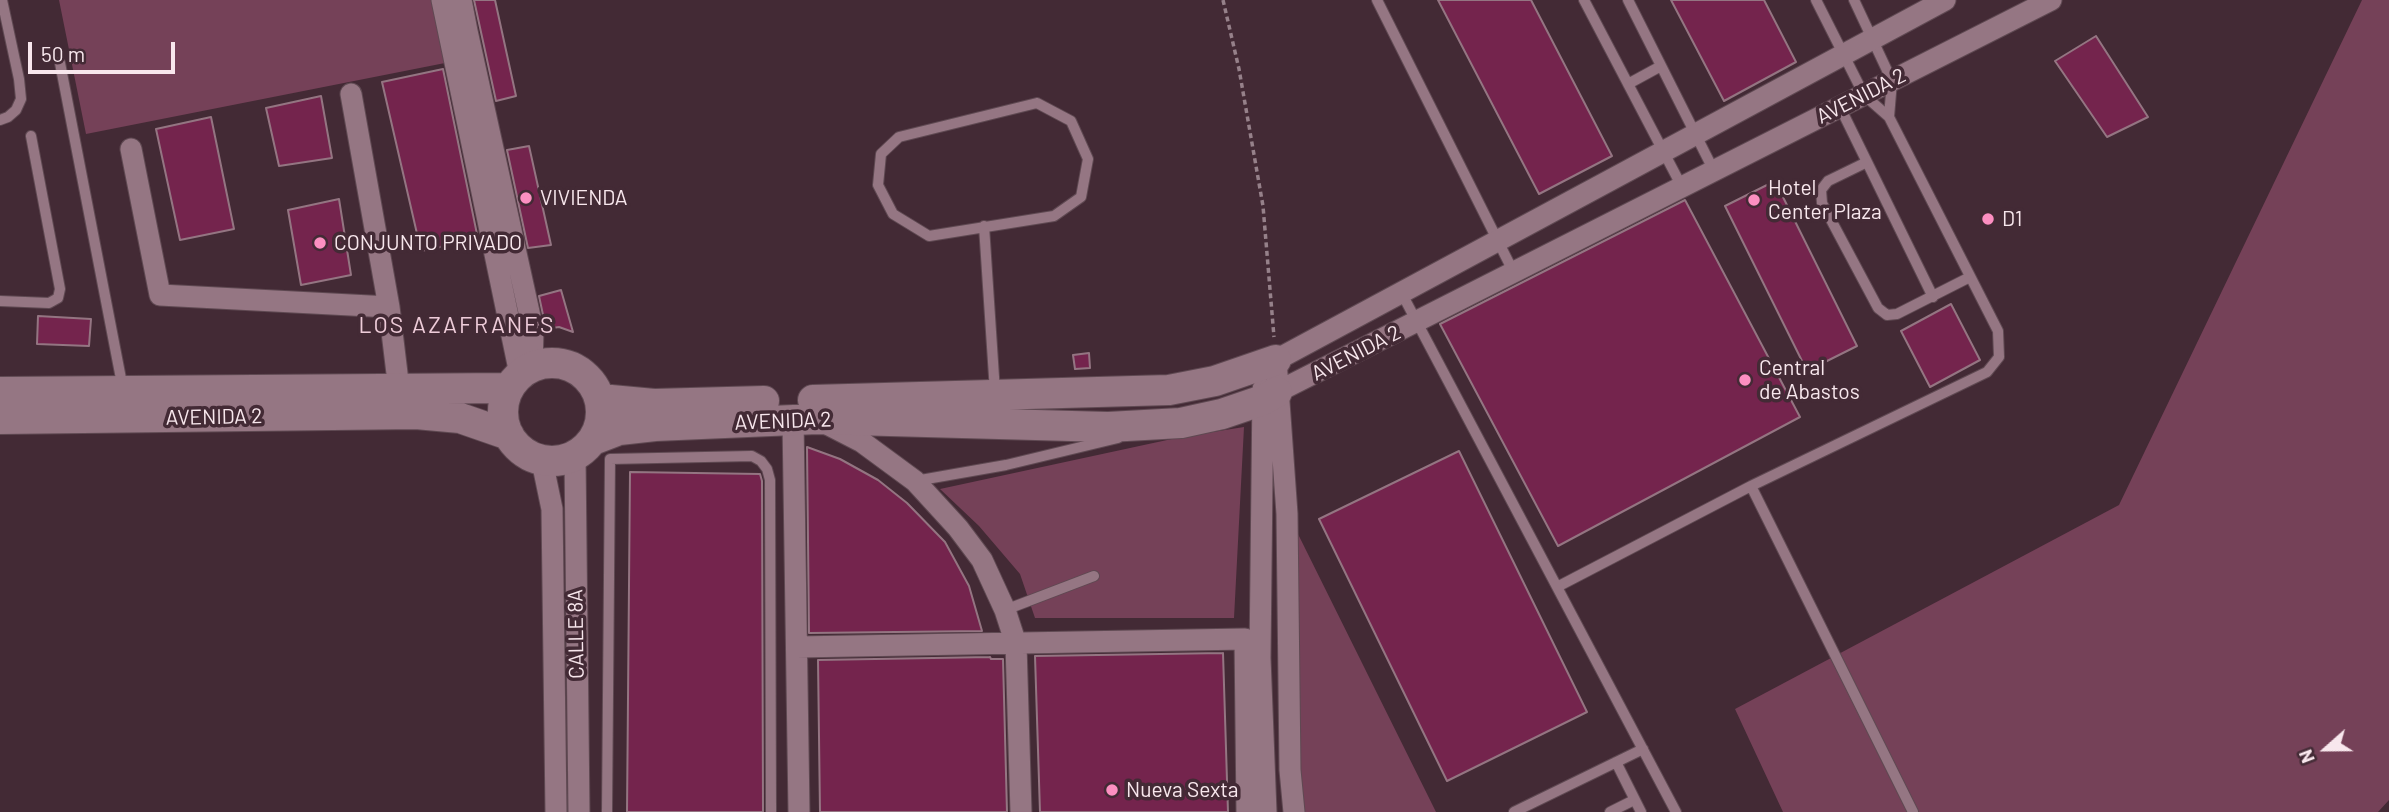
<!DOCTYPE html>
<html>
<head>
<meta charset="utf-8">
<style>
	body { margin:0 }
	#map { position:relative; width:2389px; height:812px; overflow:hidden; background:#432a35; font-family:Barlow,sans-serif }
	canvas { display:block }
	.north { position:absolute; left:2291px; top:714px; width:70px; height:70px; -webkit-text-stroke:5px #432a35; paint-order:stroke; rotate:249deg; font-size:19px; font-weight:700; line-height:28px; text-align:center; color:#f8e7ed }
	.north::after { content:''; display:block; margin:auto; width:24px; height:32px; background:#f8e7ed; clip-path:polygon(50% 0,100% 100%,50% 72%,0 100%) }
	.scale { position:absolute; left:28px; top:42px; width:147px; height:32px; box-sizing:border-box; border:4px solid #f8e7ed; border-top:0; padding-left:9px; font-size:21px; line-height:24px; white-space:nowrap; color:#f8e7ed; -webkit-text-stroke:5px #432a35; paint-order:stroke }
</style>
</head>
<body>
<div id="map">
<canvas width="2389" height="812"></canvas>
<div class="north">N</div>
<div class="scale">50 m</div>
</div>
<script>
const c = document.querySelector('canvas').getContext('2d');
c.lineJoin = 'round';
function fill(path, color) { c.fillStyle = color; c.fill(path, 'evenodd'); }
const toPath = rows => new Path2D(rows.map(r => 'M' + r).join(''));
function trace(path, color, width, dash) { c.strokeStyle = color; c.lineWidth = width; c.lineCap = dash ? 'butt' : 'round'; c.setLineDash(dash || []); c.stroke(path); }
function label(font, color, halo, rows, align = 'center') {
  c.font = font + ' Barlow,sans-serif'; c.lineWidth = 7; c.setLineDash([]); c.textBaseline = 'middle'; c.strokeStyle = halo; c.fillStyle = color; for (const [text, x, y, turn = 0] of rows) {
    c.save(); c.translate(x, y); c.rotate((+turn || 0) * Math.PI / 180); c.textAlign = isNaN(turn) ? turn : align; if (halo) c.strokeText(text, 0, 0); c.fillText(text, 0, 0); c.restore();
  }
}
const green = toPath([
	[59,0,432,0,445,63,86,134],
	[2362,0,2389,0,2389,800,2378,812,1783,812,1735,709,2119,505],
	[1244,427,1234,618,1035,618,1020,574,979,526,940,489,1181,437],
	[1296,530,1436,812,1298,812]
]);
const building = toPath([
	[474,0,495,0,516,96,496,101,474,0],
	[1438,0,1531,0,1612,156,1539,194,1438,0],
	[1671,0,1764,0,1796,62,1724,101,1671,0],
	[2096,36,2148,117,2107,137,2055,61,2096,36],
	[443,69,478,239,421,251,382,82,443,69],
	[321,96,332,158,279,166,266,108,321,96],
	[211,117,234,229,180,240,156,129,211,117],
	[529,146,551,245,528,248,507,150,529,146],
	[1775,181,1857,346,1807,371,1725,206,1775,181],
	[339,199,351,275,301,285,288,210,339,199],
	[1685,200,1800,417,1558,546,1440,324,1685,200],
	[561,290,573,332,559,327,546,329,539,296,561,290],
	[1951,304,1980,360,1930,387,1901,331,1951,304],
	[38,316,91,319,89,346,37,344,38,316],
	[1089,353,1090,368,1075,369,1073,355,1089,353],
	[807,447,840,459,878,480,907,503,945,542,969,586,982,631,809,633,807,447],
	[1459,451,1587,712,1447,781,1319,519,1459,451],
	[630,472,760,474,762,481,763,812,627,812,630,472],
	[1223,653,1228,812,1040,812,1035,656,1223,653],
	[990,657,991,659,1003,659,1007,812,820,812,818,660,990,657]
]);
const path = toPath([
	[1223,0,1239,69,1263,206,1274,337]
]);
const lane = toPath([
	[1377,0,1514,273],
	[1584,0,1682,187],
	[1628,0,1714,171],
	[1854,0,1892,81,1889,117],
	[60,63,123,389],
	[1628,84,1661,66],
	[1037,103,1071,121,1088,159,1081,197,1054,216,929,236,893,214,878,185,881,154,899,137,1037,103],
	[1840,107,1867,162,1828,181,1821,190,1822,203,1878,308,1887,315,1897,314,1970,277],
	[0,120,8,117,16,110,21,99,19,79,2,0],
	[1867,162,1933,297],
	[984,226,995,392],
	[1401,292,1676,812],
	[0,301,49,303,58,298,60,289,31,136],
	[915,481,1006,465,1118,438],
	[1751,486,1913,812],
	[1557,587,1751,486,1987,372,1999,357,1998,331,1889,117,1864,95,1816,0],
	[1005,610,1094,576],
	[1616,762,1641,812],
	[607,812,610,459,752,456,761,461,767,469,770,480,771,812],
	[1514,812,1643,749],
	[1610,812,1634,800]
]);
const street = toPath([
	[442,0,520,374],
	[467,31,533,330,532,367],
	[455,34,467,31,461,0],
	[351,94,389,307,399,390],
	[131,149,160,295,389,307],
	[1263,389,1260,658,1266,812],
	[1277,392,2051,0],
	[793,420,799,812],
	[821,421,862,442,915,481,958,528,982,560,1005,610,1016,644,1021,812],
	[575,457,579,812],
	[542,461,552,509,556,812],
	[797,647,1245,639,1247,812],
	[1294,812,1290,770,1287,514,1276,360,1945,0]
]);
const secondary = toPath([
	'503 412a49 49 0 1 1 98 0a49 49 0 1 1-98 0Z',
	[0,392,508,388],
	[600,399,654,404,764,401],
	[813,400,1169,390,1215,381,1276,360],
	[0,419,416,414,460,418,509,435],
	[593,440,619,430,655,426,817,419,1108,427,1181,423,1222,414,1263,400,1277,392]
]);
const markers = [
	[526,198,7,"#fc8fc1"],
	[1754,200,7,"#fc8fc1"],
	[1988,219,7,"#fc8fc1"],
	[320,243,7,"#fc8fc1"],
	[1745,380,7,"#fc8fc1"],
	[1112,790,7,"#fc8fc1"]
];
const streetNames = [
	["AVENIDA 2",1861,96,-27],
	["AVENIDA 2",1356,353,-27],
	["AVENIDA 2",214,417,-1],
	["AVENIDA 2",783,421,-2],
	["CALLE 8A",576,634,-91]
];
const poiNames = [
	["Hotel",1768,188],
	["Center Plaza",1768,212],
	["VIVIENDA",540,198],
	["D1",2002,219],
	["CONJUNTO PRIVADO",334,243],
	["Central",1759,368],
	["de Abastos",1759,392],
	["Nueva Sexta",1126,790]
];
const neighbourhoodNames = [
	["LOS AZAFRANES",457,325]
];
fill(green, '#754158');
fill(building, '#74244d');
trace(building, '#947582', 2);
trace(lane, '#5f4952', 12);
trace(street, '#5f4952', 23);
trace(secondary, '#5f4952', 32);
trace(path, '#96818a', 3.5, [5, 3.5]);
trace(lane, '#957683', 10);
trace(street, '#957683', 21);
trace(secondary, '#957683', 30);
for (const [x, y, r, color] of markers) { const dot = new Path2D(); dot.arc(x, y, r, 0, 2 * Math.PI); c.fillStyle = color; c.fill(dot); trace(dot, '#432a35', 2.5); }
label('21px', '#f8e7ed', '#432a35', streetNames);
label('21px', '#f8e7ed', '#432a35', poiNames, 'left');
c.letterSpacing = '2px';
label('23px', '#eeccd9', '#432a35', neighbourhoodNames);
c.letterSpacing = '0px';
</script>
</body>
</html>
